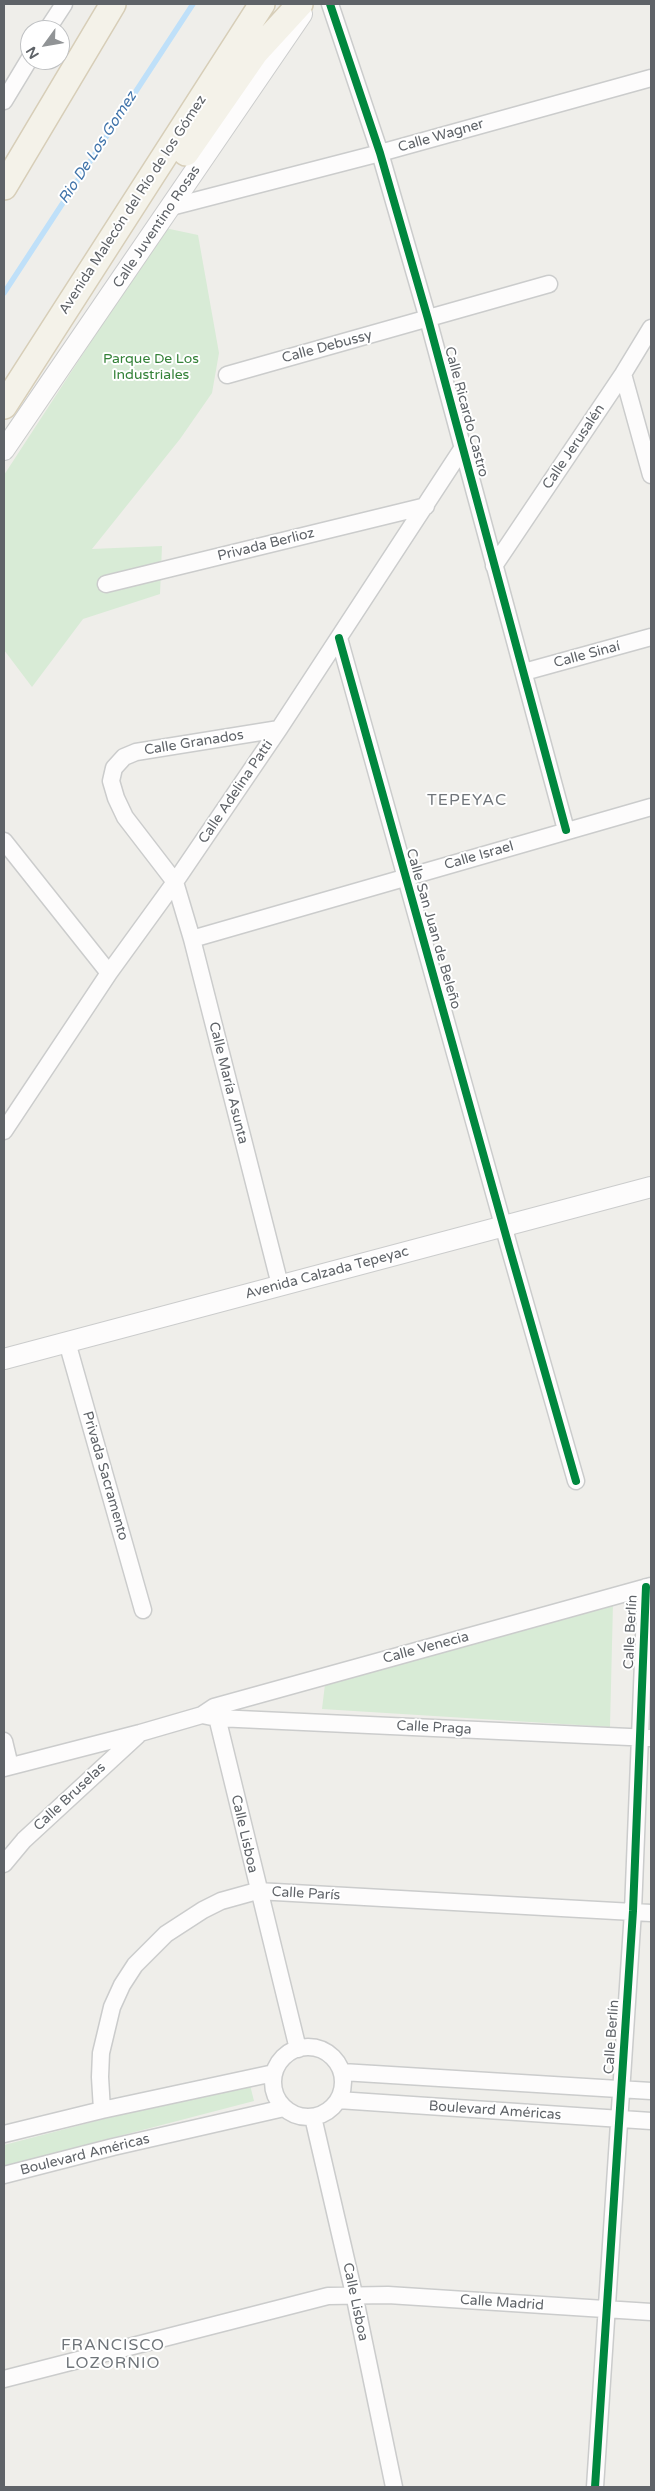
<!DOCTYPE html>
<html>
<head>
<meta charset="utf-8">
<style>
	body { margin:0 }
	#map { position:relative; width:655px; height:2491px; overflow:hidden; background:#efeeea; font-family:"Varela Round",sans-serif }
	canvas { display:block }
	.frame { position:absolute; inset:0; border:5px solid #5f6368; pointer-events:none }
	.north { position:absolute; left:20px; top:20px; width:50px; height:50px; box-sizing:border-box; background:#fff; border:1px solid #bfc1c3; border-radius:50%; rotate:238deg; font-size:14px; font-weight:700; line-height:20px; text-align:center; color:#5f6368 }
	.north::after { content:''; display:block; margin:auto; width:18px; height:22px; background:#919496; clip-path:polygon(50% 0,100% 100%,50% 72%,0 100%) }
</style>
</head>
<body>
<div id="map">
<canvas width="655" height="2491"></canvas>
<div class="frame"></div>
<div class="north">N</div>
</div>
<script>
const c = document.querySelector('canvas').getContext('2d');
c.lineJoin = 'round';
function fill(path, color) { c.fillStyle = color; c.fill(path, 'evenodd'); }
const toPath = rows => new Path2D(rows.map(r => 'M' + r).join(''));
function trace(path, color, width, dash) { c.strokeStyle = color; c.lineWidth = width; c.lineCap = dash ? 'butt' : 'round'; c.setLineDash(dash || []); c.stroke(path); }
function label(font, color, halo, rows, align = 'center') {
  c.font = font + ' "Varela Round",sans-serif'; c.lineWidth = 4; c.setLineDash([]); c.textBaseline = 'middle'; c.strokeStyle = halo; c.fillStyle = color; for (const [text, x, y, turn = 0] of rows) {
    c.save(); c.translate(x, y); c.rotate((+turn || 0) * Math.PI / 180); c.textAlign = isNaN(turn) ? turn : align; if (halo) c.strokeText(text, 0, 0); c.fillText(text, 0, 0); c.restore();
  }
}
const green = toPath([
	[165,228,198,235,219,353,212,393,180,439,92,549,162,546,160,594,83,619,32,687,4,650,4,475],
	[613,1603,610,1727,322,1709,325,1684],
	[249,2081,254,2101,4,2166,4,2145]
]);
const stream = toPath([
	[4,293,193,4]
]);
const minor = toPath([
	[330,4,380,153,428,319,566,830],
	[47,30,64,4],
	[4,101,30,58],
	[171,207,380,153,651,78],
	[623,374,651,475],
	[227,375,549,284],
	[494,566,623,374,651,328],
	[106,584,426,506],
	[339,638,510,1250,576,1481],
	[524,672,651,637],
	[279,729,136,752,124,757,114,768,111,781,116,798,125,817,175,882,192,939,280,1285],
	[4,841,109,973],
	[192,939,651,807],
	[4,1131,109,973,175,882,279,729,462,449],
	[67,1342,143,1610],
	[215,1709,298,2049],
	[202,1715,217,1718,651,1738],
	[4,1741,10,1766],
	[4,1768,140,1733,202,1715,214,1707,651,1586],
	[4,1864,24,1840,138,1735],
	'273 2082a35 35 0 1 1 70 0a35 35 0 1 1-70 0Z',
	[342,2072,651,2091],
	[338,2100,651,2121],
	[102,2110,100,2077,101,2053,112,2007,122,1985,135,1965,166,1934,203,1910,221,1901,257,1891,651,1913],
	[313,2117,354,2294,394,2487],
	[4,2134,102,2110,274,2073],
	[4,2175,113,2147,284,2108],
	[4,2379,328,2296,388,2295,651,2312],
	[595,2487,633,1911,646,1587]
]);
const tertiary = toPath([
	[4,450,302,14],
	[4,1359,651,1187]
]);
const primary = toPath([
	[186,153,256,52,300,4],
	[4,187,113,4],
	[4,406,262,4]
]);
const cycleway = toPath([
	[330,4,380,153,428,319,566,830],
	[339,638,510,1250,576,1481],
	[595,2487,633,1911,646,1587]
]);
const streetNames = [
	["Calle Wagner",441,136,-16],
	["Avenida Malecón del Río de los Gómez",133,205,-57],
	["Calle Juventino Rosas",157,227,-56],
	["Calle Debussy",327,347,-15],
	["Calle Ricardo Castro",466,412,75],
	["Calle Jerusalén",574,447,-56],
	["Privada Berlioz",266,545,-14],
	["Calle Sinaí",587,655,-15],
	["Calle Granados",194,743,-9],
	["Calle Adelina Patti",236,792,-56],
	["Calle Israel",479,856,-16],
	["Calle San Juan de Beleño",433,929,74],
	["Calle María Asunta",228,1083,76],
	["Avenida Calzada Tepeyac",327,1273,-15],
	["Privada Sacramento",105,1476,74],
	["Calle Berlín",631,1632,-87],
	["Calle Venecia",426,1648,-15],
	["Calle Praga",434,1728,3],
	["Calle Bruselas",70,1797,-43],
	["Calle Lisboa",244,1834,77],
	["Calle París",306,1894,3],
	["Calle Berlín",612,2037,-86],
	["Boulevard Américas",495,2111,4],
	["Boulevard Américas",85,2155,-14],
	["Calle Lisboa",355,2302,78],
	["Calle Madrid",502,2303,4]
];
const parkNames = [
	["Parque De Los",151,359],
	["Industriales",151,375]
];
const waterNames = [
	["Rio De Los Gomez",98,148,-57]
];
const quarterNames = [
	["TEPEYAC",467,801],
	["FRANCISCO",113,2346],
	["LOZORNIO",113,2364]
];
fill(green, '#d8ebd6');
trace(stream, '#bfe0f9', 5.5);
trace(minor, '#cbcccc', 19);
trace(tertiary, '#cbcccc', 22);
trace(primary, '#d7ceb8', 28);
trace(minor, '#fdfcfc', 16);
trace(tertiary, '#fdfcfc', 20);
trace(primary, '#f4f2e9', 25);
trace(cycleway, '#00873e', 8);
label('14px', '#5f6368', '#fff', streetNames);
label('14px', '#348238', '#fff', parkNames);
label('italic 15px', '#4174aa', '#fff', waterNames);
c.letterSpacing = '1px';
label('16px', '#70757a', '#fff', quarterNames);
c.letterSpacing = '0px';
</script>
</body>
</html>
